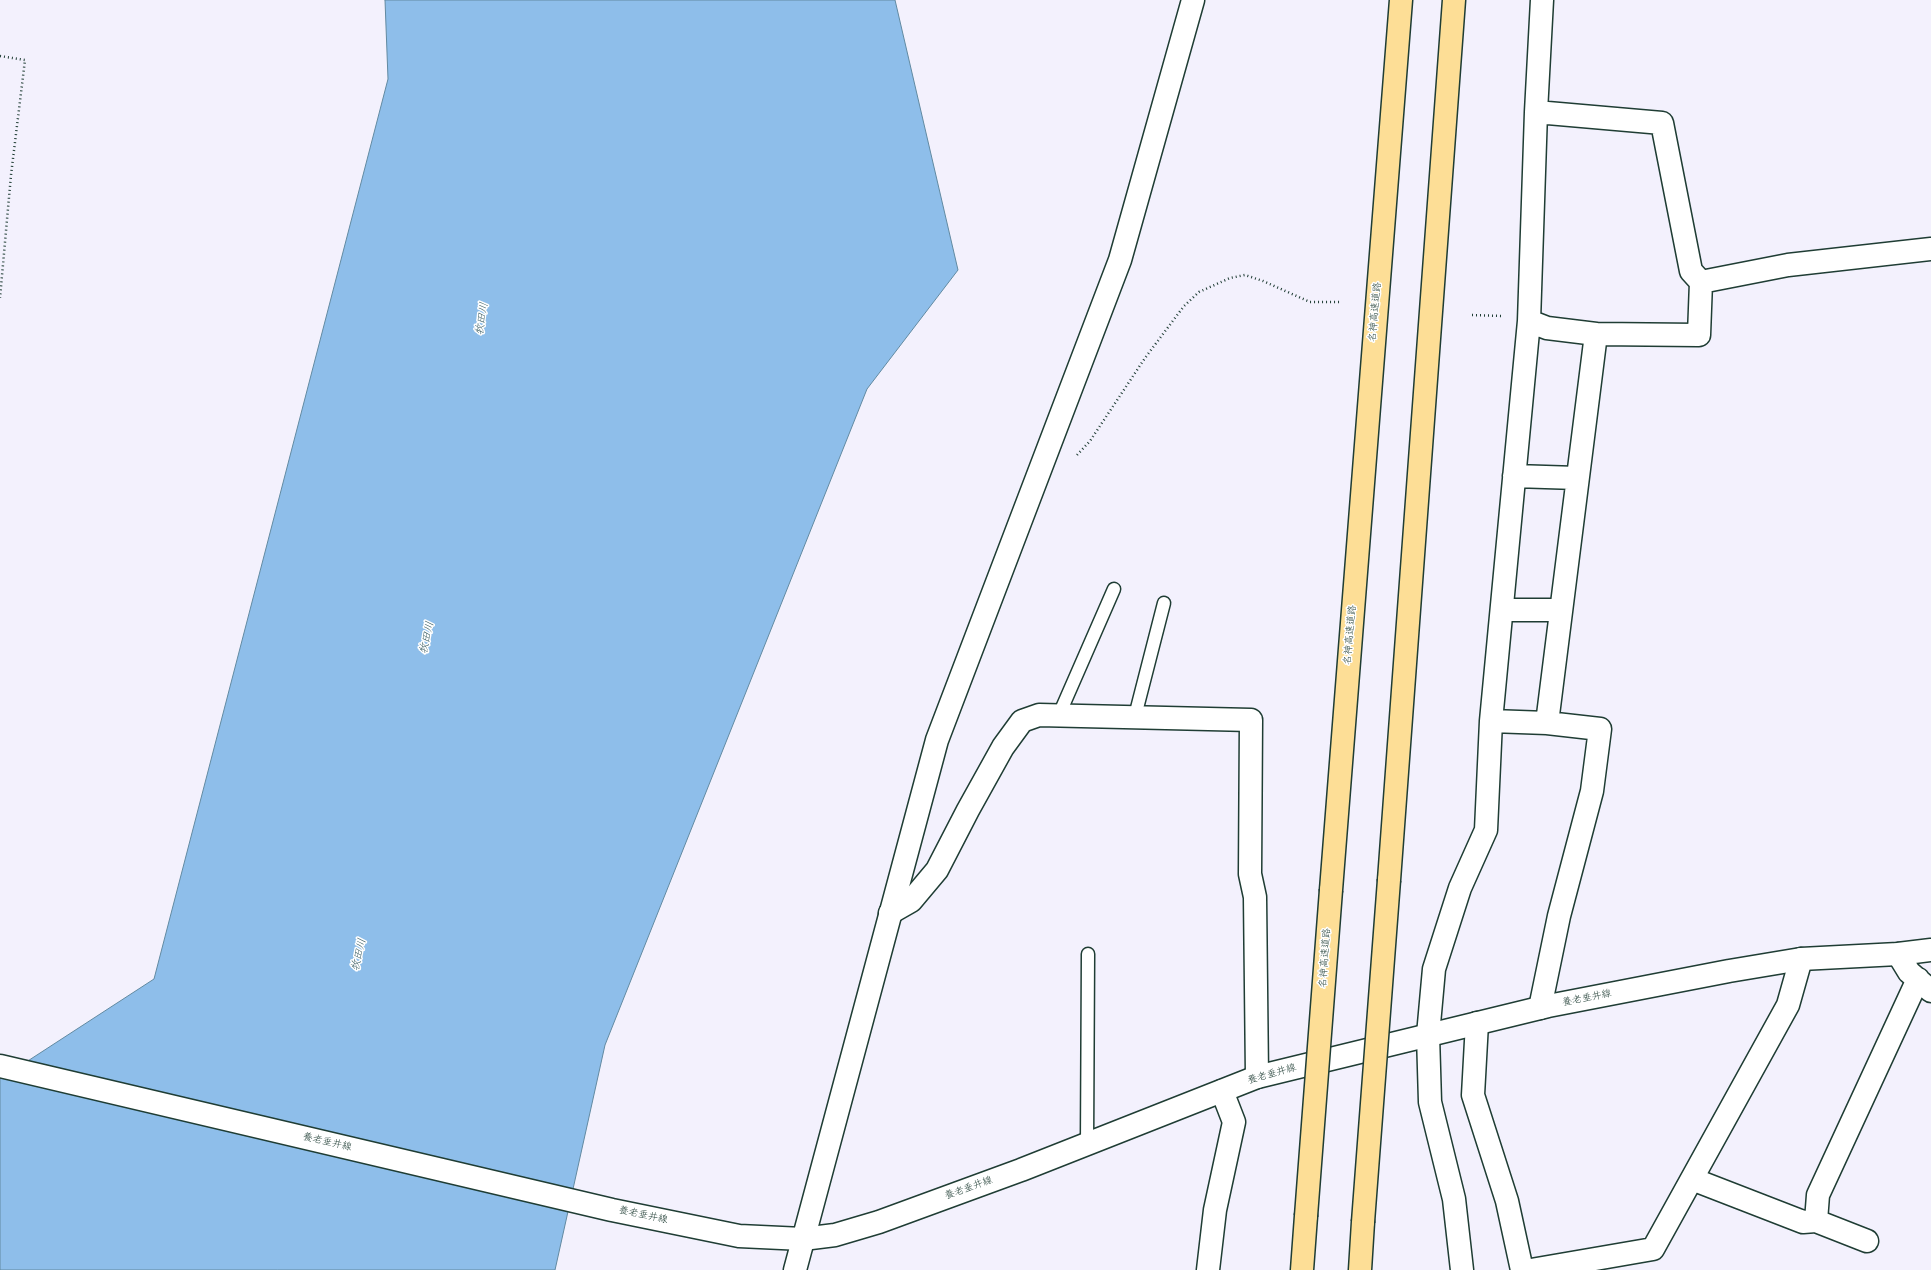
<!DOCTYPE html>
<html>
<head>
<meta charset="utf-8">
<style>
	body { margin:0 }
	canvas { display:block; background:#f3f1fd }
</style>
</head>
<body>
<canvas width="1931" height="1270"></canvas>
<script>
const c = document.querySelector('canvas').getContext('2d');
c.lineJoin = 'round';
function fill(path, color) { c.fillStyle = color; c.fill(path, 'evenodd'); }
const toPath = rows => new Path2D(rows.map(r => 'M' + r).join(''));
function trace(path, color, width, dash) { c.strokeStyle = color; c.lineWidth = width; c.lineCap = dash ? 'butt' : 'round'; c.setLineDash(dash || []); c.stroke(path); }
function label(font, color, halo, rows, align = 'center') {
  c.font = font + ' Kalam,"Klee One",sans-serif'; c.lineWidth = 3; c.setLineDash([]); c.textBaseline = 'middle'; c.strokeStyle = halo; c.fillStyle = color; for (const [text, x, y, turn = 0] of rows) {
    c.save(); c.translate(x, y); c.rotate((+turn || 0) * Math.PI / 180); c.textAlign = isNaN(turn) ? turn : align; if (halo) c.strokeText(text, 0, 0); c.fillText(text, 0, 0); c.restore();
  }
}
const water = toPath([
	[385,0,895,0,958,270,867,389,605,1045,555,1270,0,1270,0,1079,154,979,388,79,385,0]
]);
const path = toPath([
	[0,56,25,60,11,175,0,298],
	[1472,315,1501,316],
	[1077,455,1090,441,1145,358,1184,306,1199,292,1230,278,1245,275,1263,281,1310,302,1340,302]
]);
const service = toPath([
	[1062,715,1062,708,1114,589],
	[1135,716,1164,603],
	[1087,1144,1088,954]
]);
const minor = toPath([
	[1536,112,1662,123,1691,271,1701,282],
	[1529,321,1547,328,1596,334,1699,335,1701,282,1788,265,1931,249],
	[1514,476,1577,478],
	[1502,610,1560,610],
	[1491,721,1547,723,1596,334],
	[890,913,911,901,937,870,968,810,1003,747,1022,721,1039,715,1251,720,1250,874,1255,897,1257,1077],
	[1898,954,1909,972,1931,991],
	[1540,1008,1559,916,1592,791,1600,729,1547,723],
	[1477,1023,1473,1095,1507,1201,1522,1270],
	[1692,1179,1803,1222,1816,1221],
	[1867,1241,1816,1221,1818,1195,1918,979],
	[1208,1270,1215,1210,1234,1122,1222,1091],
	[1462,1270,1454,1199,1430,1102,1428,1035,1434,969,1460,888,1486,830,1491,721,1529,321,1536,112,1542,0],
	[1531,1270,1653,1249,1788,1005,1801,959]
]);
const tertiary = toPath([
	[795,1270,937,740,1120,260,1193,0]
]);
const secondary = toPath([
	[0,1066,612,1210,739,1236,803,1239,835,1235,879,1222,1021,1170,1257,1077,1548,1006,1729,971,1801,959,1898,954,1931,950]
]);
const motorway = toPath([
	[1389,880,1454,0],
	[1331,890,1401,0],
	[1302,1270,1306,1216],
	[1360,1270,1363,1222]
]);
const motorwayBridge = toPath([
	[1306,1216,1331,890],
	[1363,1222,1389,880]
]);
const streetNames = [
	["名神高速道路",1376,312,-85],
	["名神高速道路",1351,635,-85],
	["名神高速道路",1326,958,-86],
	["養老垂井線",1587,999,-11],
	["養老垂井線",1272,1075,-16],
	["養老垂井線",327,1143,13],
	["養老垂井線",969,1189,-20],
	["養老垂井線",643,1216,12]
];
const waterNames = [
	["牧田川",483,319,-81],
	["牧田川",428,638,-78],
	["牧田川",360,955,-77]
];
fill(water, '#8ebeea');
trace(water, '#628aa1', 1);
trace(service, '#1f3d34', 15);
trace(minor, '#1f3d34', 25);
trace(tertiary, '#1f3d34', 25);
trace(secondary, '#1f3d34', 25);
trace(motorway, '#1f3d34', 25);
trace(path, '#1f3d34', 2.5, [1, 3]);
trace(service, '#fff', 12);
trace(minor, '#fff', 22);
trace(tertiary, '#fff', 22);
trace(secondary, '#fff', 22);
trace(motorway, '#fdde96', 22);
trace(motorwayBridge, '#1f3d34', 25, []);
trace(motorwayBridge, '#fdde96', 22);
label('10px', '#1f3d34', '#fff', streetNames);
label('italic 11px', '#3b5d62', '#fff', waterNames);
</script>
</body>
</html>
